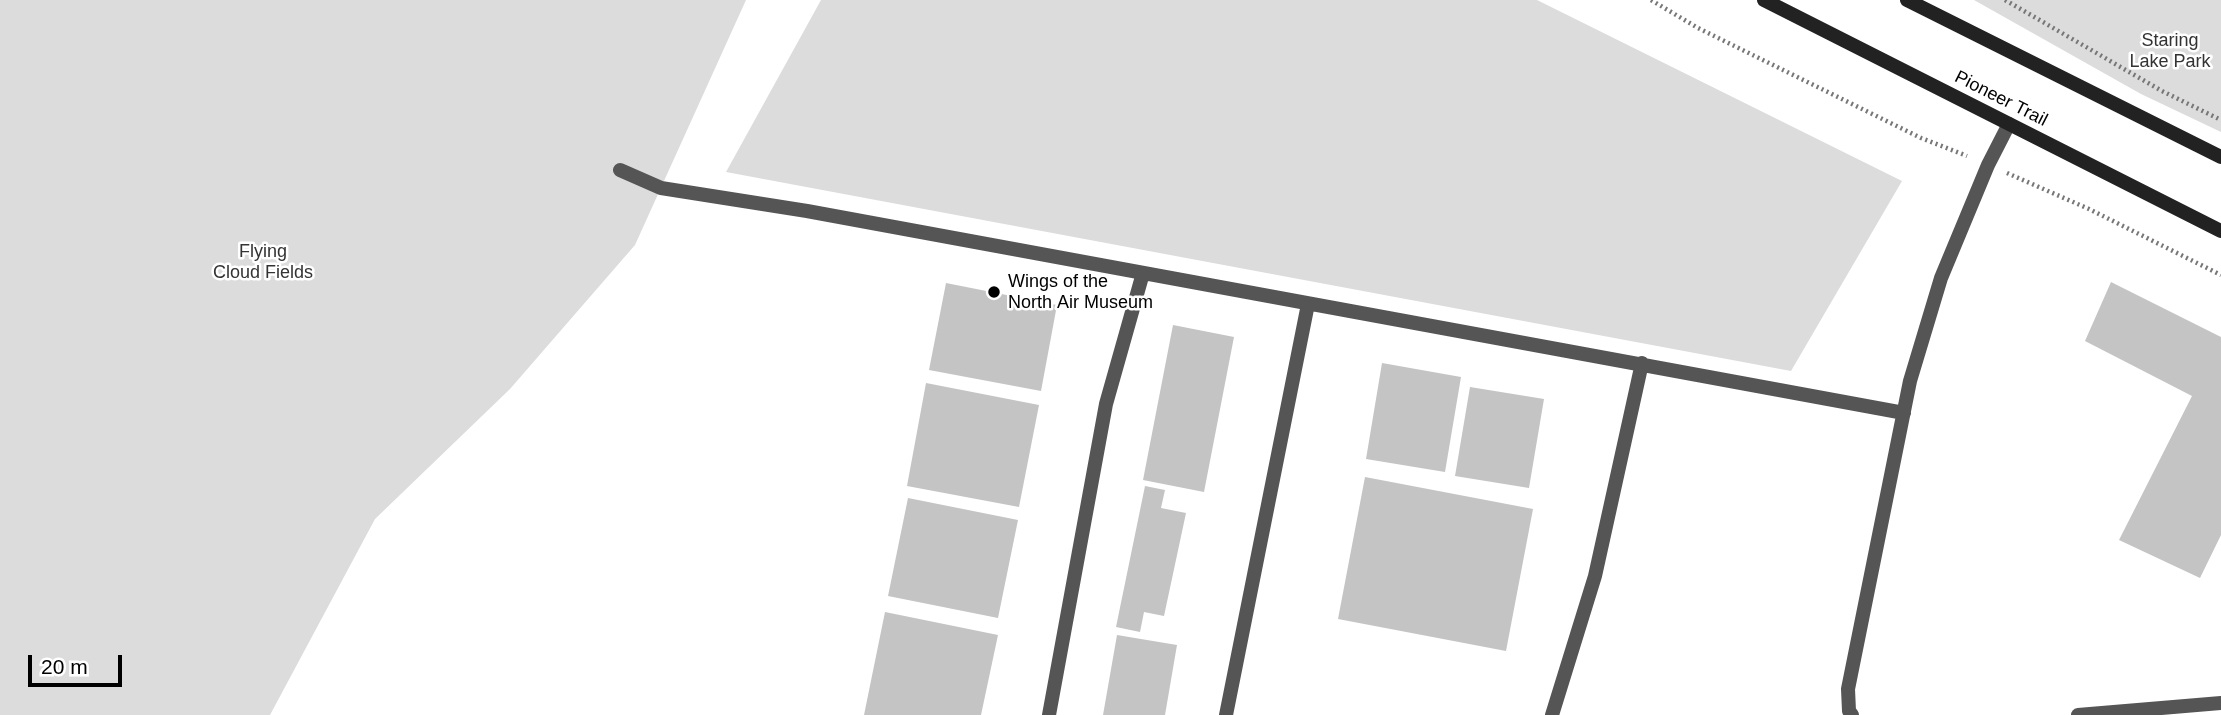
<!DOCTYPE html>
<html>
<head>
<meta charset="utf-8">
<style>
	body { margin:0 }
	#map { position:relative; width:2221px; height:715px; overflow:hidden; background:#fff; font-family:Helvetica,sans-serif }
	canvas { display:block }
	.scale { position:absolute; left:28px; top:655px; width:94px; height:32px; box-sizing:border-box; border:4px solid #000; border-top:0; padding-left:9px; font-size:21px; line-height:24px; white-space:nowrap; color:#000; -webkit-text-stroke:5px #fff; paint-order:stroke }
</style>
</head>
<body>
<div id="map">
<canvas width="2221" height="715"></canvas>
<div class="scale">20 m</div>
</div>
<script>
const c = document.querySelector('canvas').getContext('2d');
c.lineJoin = 'round';
function fill(path, color) { c.fillStyle = color; c.fill(path, 'evenodd'); }
const toPath = rows => new Path2D(rows.map(r => 'M' + r).join(''));
function trace(path, color, width, dash) { c.strokeStyle = color; c.lineWidth = width; c.lineCap = dash ? 'butt' : 'round'; c.setLineDash(dash || []); c.stroke(path); }
function label(font, color, halo, rows, align = 'center') {
  c.font = font + ' Helvetica,sans-serif'; c.lineWidth = 5; c.setLineDash([]); c.textBaseline = 'middle'; c.strokeStyle = halo; c.fillStyle = color; for (const [text, x, y, turn = 0] of rows) {
    c.save(); c.translate(x, y); c.rotate((+turn || 0) * Math.PI / 180); c.textAlign = isNaN(turn) ? turn : align; if (halo) c.strokeText(text, 0, 0); c.fillText(text, 0, 0); c.restore();
  }
}
const green = toPath([
	[0,0,746,0,635,245,510,389,375,519,270,715,0,715],
	[821,0,1537,0,1902,181,1791,371,726,172],
	[1974,0,2221,0,2221,132,2141,94]
]);
const building = toPath([
	[2111,282,2221,337,2221,535,2200,578,2119,540,2192,396,2085,341],
	[946,283,1057,305,1041,391,929,370],
	[1173,325,1234,337,1204,492,1143,480],
	[1382,363,1461,377,1445,472,1366,459],
	[926,383,1039,405,1019,507,907,486],
	[1470,387,1544,399,1529,488,1455,476],
	[1365,477,1533,509,1506,651,1338,619],
	[1145,486,1165,490,1161,508,1186,513,1164,616,1144,612,1140,632,1116,627],
	[908,498,1018,520,998,618,888,596],
	[885,612,998,635,981,715,864,715],
	[1117,635,1177,645,1165,715,1103,715]
]);
const path = toPath([
	[1651,0,1698,28,1921,138,1967,156],
	[2005,0,2162,91,2221,120],
	[2007,173,2089,209,2221,275]
]);
const lane = toPath([
	[620,170,661,188,807,211,1904,413],
	[1049,715,1106,404,1143,273],
	[1226,715,1308,304],
	[1552,715,1595,576,1642,363],
	[1852,715,1849,711,1848,689,1910,381,1941,278,1988,165,2009,124],
	[2078,715,2221,703]
]);
const secondary = toPath([
	[1764,0,2221,231],
	[1907,0,2221,157]
]);
const markers = [
	[994,292,7,"#000"]
];
const parkNames = [
	["Staring",2170,41],
	["Lake Park",2170,62],
	["Flying",263,252],
	["Cloud Fields",263,273]
];
const streetNames = [
	["Pioneer Trail",2001,99,27]
];
const poiNames = [
	["Wings of the",1008,282],
	["North Air Museum",1008,303]
];
fill(green, '#dcdcdc');
fill(building, '#c4c4c4');
trace(path, '#777', 4.5, [2, 3.5]);
trace(lane, '#555', 14);
trace(secondary, '#222', 14);
for (const [x, y, r, color] of markers) { const dot = new Path2D(); dot.arc(x, y, r, 0, 2 * Math.PI); c.fillStyle = color; c.fill(dot); trace(dot, '#fff', 2.5); }
label('18px', '#333', '#fff', parkNames);
label('18px', '#000', '#fff', streetNames);
label('18px', '#000', '#fff', poiNames, 'left');
</script>
</body>
</html>
